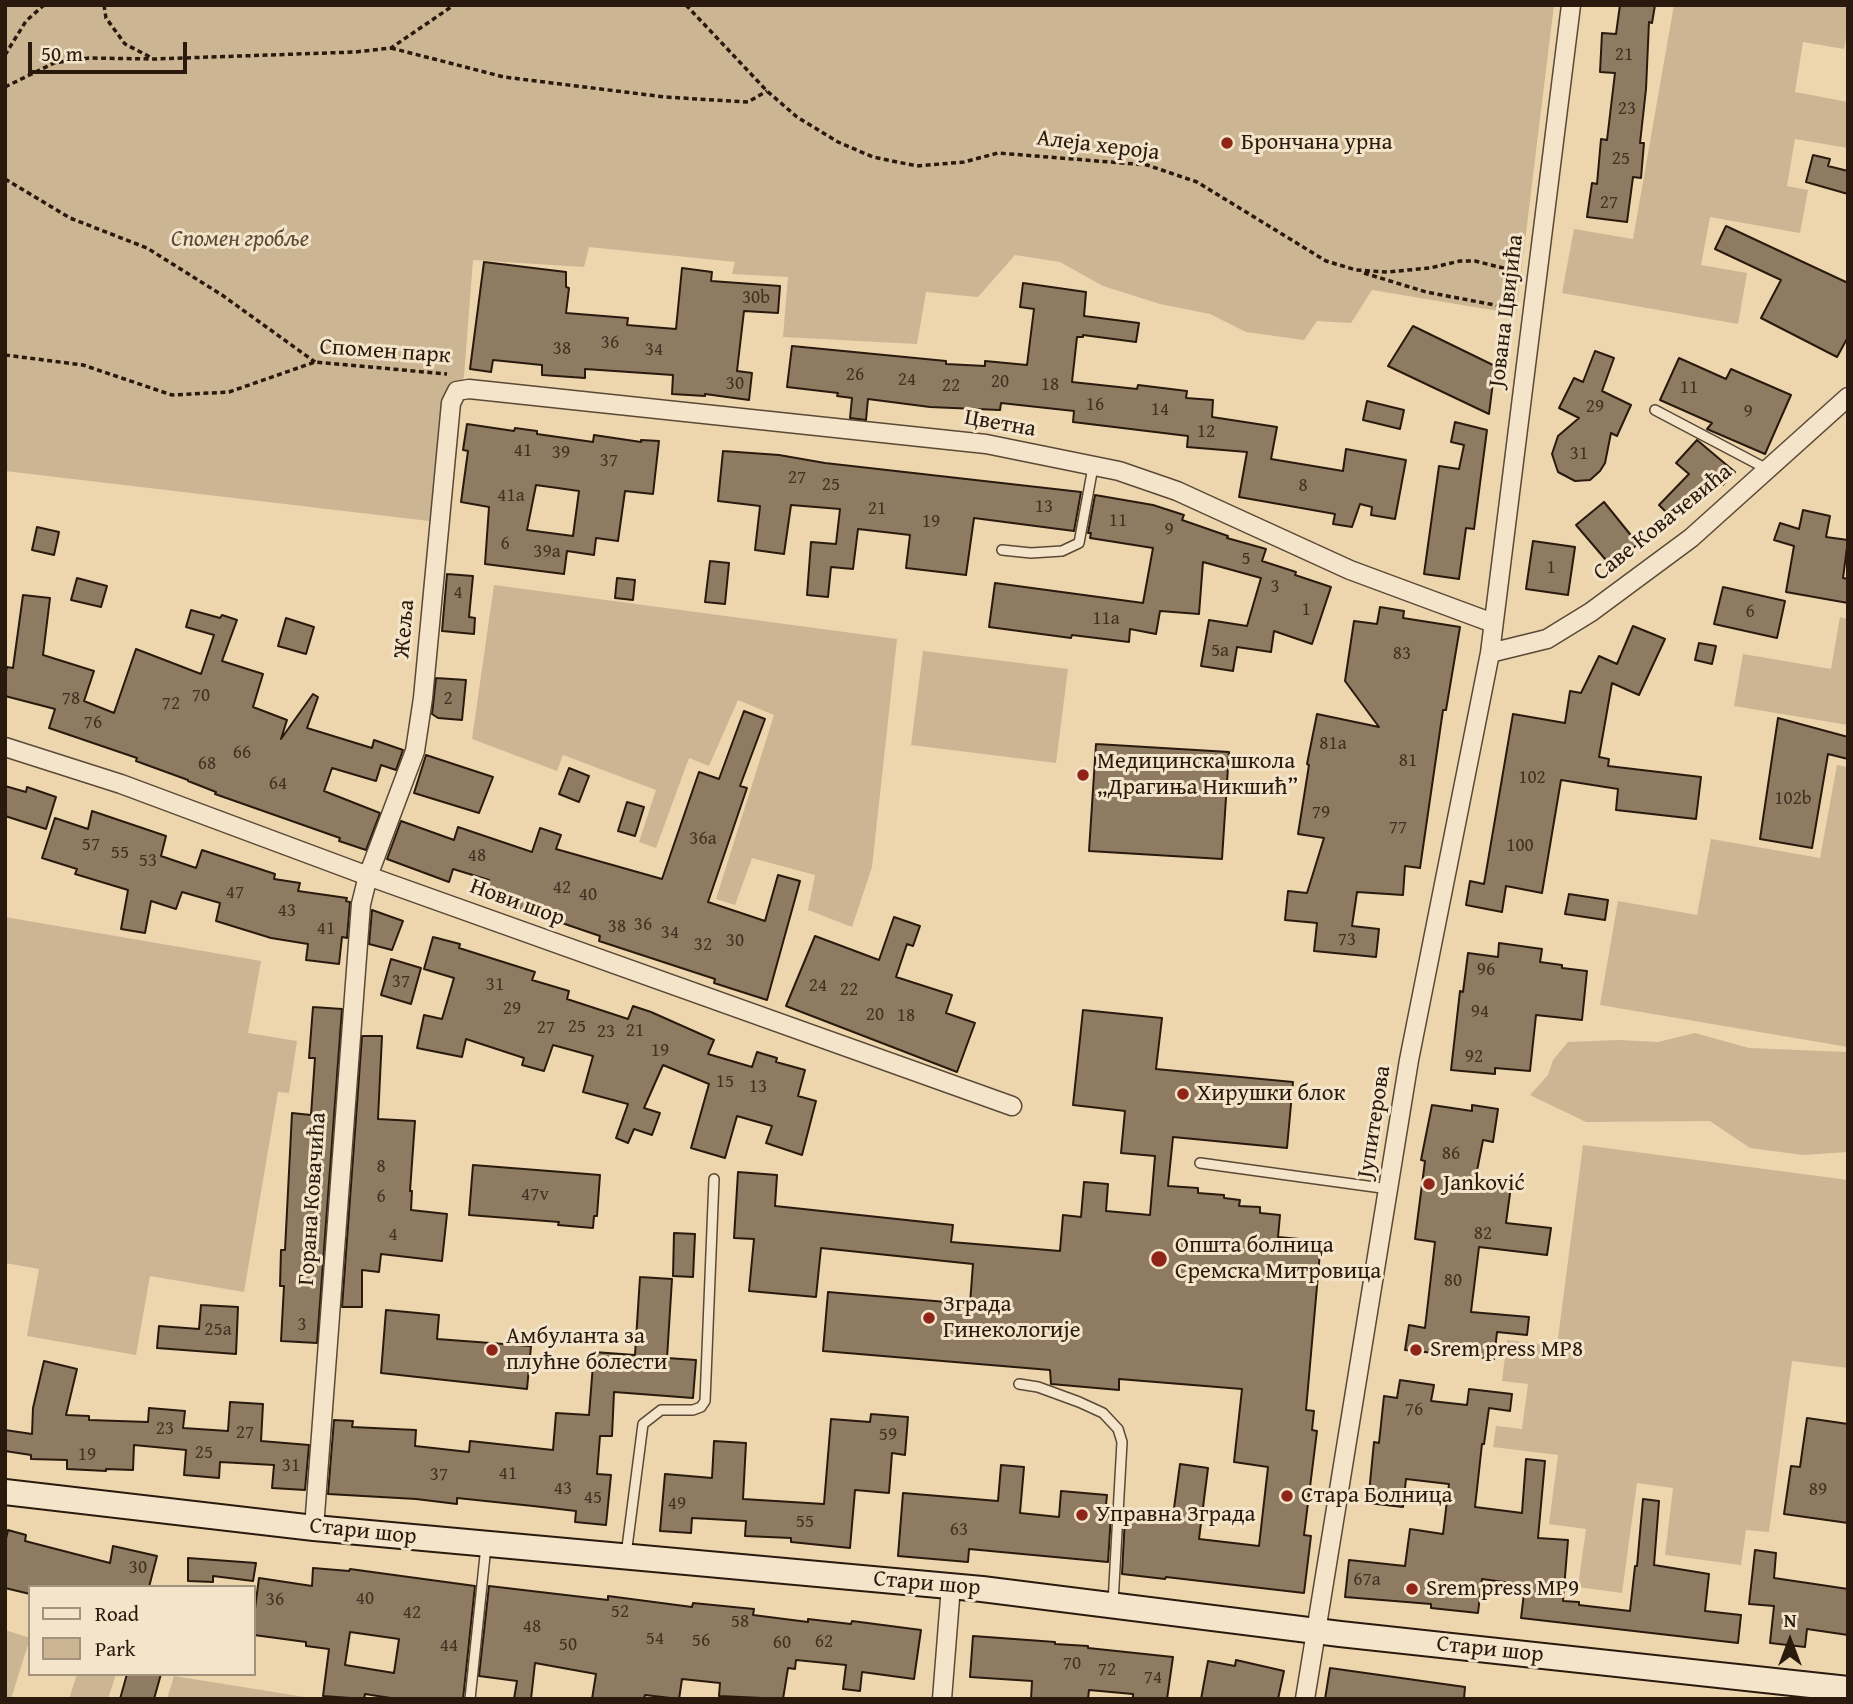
<!DOCTYPE html>
<html>
<head>
<meta charset="utf-8">
<style>
	body { margin:0 }
	#map { position:relative; width:1853px; height:1704px; overflow:hidden; background:#edd5ae; font-family:"Gentium Book Plus",serif }
	canvas { display:block }
	.frame { position:absolute; inset:0; border:7px solid #291a0d; pointer-events:none }
	.legend { position:absolute; left:28px; top:1585px; width:228px; height:91px; box-sizing:border-box; background:#f3e4ca; border:2px solid #a2937e; margin:0; padding:9px 12px; list-style:none; font-size:21px; color:#291a0d }
	.legend li { display:flex; align-items:center; gap:14px; height:35px }
	.legend b { width:35px; border:2px solid #a2937e }
	.north { position:absolute; left:1755px; top:1606px; width:70px; height:70px; -webkit-text-stroke:5px #f3e4ca; paint-order:stroke; rotate:0deg; font-size:19px; font-weight:700; line-height:28px; text-align:center; color:#291a0d }
	.north::after { content:''; display:block; margin:auto; width:24px; height:32px; background:#291a0d; clip-path:polygon(50% 0,100% 100%,50% 72%,0 100%) }
	.scale { position:absolute; left:28px; top:42px; width:159px; height:32px; box-sizing:border-box; border:4px solid #291a0d; border-top:0; padding-left:9px; font-size:21px; line-height:24px; white-space:nowrap; color:#291a0d; -webkit-text-stroke:5px #f3e4ca; paint-order:stroke }
</style>
</head>
<body>
<div id="map">
<canvas width="1853" height="1704"></canvas>
<div class="frame"></div>
<ul class="legend">
<li><b style="height:9px;background:#f3e4ca"></b>Road</li>
<li><b style="height:19px;background:#ccb593"></b>Park</li>
</ul>
<div class="north">N</div>
<div class="scale">50 m</div>
</div>
<script>
const c = document.querySelector('canvas').getContext('2d');
c.lineJoin = 'round';
function fill(path, color) { c.fillStyle = color; c.fill(path, 'evenodd'); }
const toPath = rows => new Path2D(rows.map(r => 'M' + r).join(''));
function trace(path, color, width, dash) { c.strokeStyle = color; c.lineWidth = width; c.lineCap = dash ? 'butt' : 'round'; c.setLineDash(dash || []); c.stroke(path); }
function label(font, color, halo, rows, align = 'center') {
  c.font = font + ' "Gentium Book Plus",serif'; c.lineWidth = 6; c.setLineDash([]); c.textBaseline = 'middle'; c.strokeStyle = halo; c.fillStyle = color; for (const [text, x, y, turn = 0] of rows) {
    c.save(); c.translate(x, y); c.rotate((+turn || 0) * Math.PI / 180); c.textAlign = isNaN(turn) ? turn : align; if (halo) c.strokeText(text, 0, 0); c.fillText(text, 0, 0); c.restore();
  }
}
const green = toPath([
	[5,5,1554,5,1516,314,1372,290,1351,323,1317,321,1304,340,1246,332,1210,314,1160,304,1103,286,1060,262,1015,255,978,297,926,292,917,344,783,337,788,277,732,274,735,262,589,247,584,267,473,260,464,376,429,521,5,471],
	[1674,5,1848,5,1848,28,1844,49,1803,42,1795,92,1848,102,1848,148,1795,139,1787,186,1808,190,1800,233,1710,217,1701,265,1747,273,1738,324,1562,293,1574,229,1633,239],
	[494,585,897,639,872,867,852,927,808,910,815,875,752,858,735,905,716,899,774,715,738,700,709,766,689,758,656,848,639,842,656,790,563,755,557,771,472,739],
	[1840,617,1848,619,1848,725,1734,706,1743,654,1831,669],
	[923,651,1068,669,1056,763,911,745],
	[1837,765,1848,767,1848,1047,1600,1005,1618,901,1697,915,1711,839,1820,858],
	[5,917,261,961,248,1033,297,1041,289,1093,278,1092,244,1292,150,1276,136,1355,27,1336,39,1269,5,1263],
	[1695,1033,1749,1048,1848,1052,1848,1152,1803,1155,1750,1148,1710,1121,1586,1122,1530,1095,1548,1075,1553,1060,1568,1042,1619,1040,1658,1042],
	[1583,1145,1848,1180,1848,1368,1792,1361,1769,1532,1746,1530,1741,1565,1665,1555,1673,1488,1637,1483,1622,1593,1578,1587,1586,1529,1549,1524,1558,1455,1493,1447,1496,1426,1522,1429,1528,1384,1502,1381,1507,1340,1557,1346],
	[5,1630,30,1638,11,1699,5,1699],
	[77,1674,116,1674,108,1699,69,1699],
	[174,1676,311,1698,167,1699]
]);
const building = toPath([
	[1620,5,1655,5,1652,23,1649,22,1646,89,1640,143,1644,143,1641,178,1633,177,1627,222,1587,217,1592,183,1597,184,1601,139,1607,140,1615,73,1600,72,1602,33,1616,34,1620,5],
	[1813,155,1830,159,1828,166,1848,171,1848,194,1806,182,1813,155],
	[1726,226,1848,283,1848,337,1837,357,1761,318,1781,280,1715,249,1726,226],
	[484,262,566,272,566,287,569,288,566,313,628,318,627,325,676,329,682,268,712,272,711,281,780,286,778,313,744,311,737,371,752,373,749,400,705,394,705,396,672,394,673,375,585,369,585,378,542,375,542,365,493,360,491,372,470,369,484,262],
	[1023,283,1086,292,1084,316,1139,323,1136,342,1083,335,1083,337,1077,337,1072,382,1137,389,1138,385,1187,391,1186,398,1213,400,1212,417,1277,427,1271,459,1343,471,1346,449,1406,460,1395,519,1371,515,1372,507,1360,504,1352,527,1333,524,1335,514,1239,497,1247,452,1187,447,1188,436,1073,422,1074,411,1001,403,1000,410,930,407,868,399,866,420,850,418,852,398,837,396,838,393,787,387,792,346,946,361,946,364,985,366,985,361,1027,365,1034,309,1020,307,1023,283],
	[1413,326,1495,366,1489,414,1388,366,1413,326],
	[1595,351,1614,358,1602,391,1631,405,1617,436,1611,433,1605,463,1600,471,1590,480,1575,481,1558,472,1552,454,1558,436,1579,418,1559,408,1574,378,1583,382,1595,351],
	[1679,358,1726,379,1731,369,1791,395,1765,454,1707,429,1712,423,1660,400,1679,358],
	[1367,401,1404,410,1400,429,1363,420,1367,401],
	[1455,422,1487,430,1474,529,1466,528,1459,579,1424,574,1439,466,1459,469,1464,445,1451,442,1455,422],
	[467,424,514,431,515,428,537,431,537,434,593,442,594,435,641,442,641,440,659,441,653,494,625,491,618,541,596,538,594,555,567,551,564,574,485,564,489,507,461,502,468,451,463,450,467,424],
	[536,485,579,491,573,536,527,530,536,485],
	[1697,440,1735,472,1723,485,1716,479,1706,490,1702,486,1671,517,1659,505,1689,474,1676,463,1697,440],
	[723,451,779,455,825,463,1081,492,1074,531,974,518,966,575,906,568,910,535,858,529,853,569,831,567,828,597,807,595,811,542,836,544,840,509,791,505,784,554,755,550,760,506,718,501,723,451],
	[1095,495,1153,505,1184,515,1182,520,1228,536,1227,538,1266,549,1262,561,1296,572,1295,575,1331,587,1312,644,1274,631,1271,652,1237,647,1233,671,1201,666,1209,620,1247,626,1261,578,1203,562,1199,614,1160,611,1156,634,1130,629,1129,642,1072,635,1071,638,989,627,995,583,1143,603,1153,548,1090,538,1091,533,1088,533,1095,495],
	[1604,502,1638,544,1611,566,1576,525,1604,502],
	[1803,510,1830,516,1826,537,1848,540,1843,578,1848,579,1848,603,1786,592,1794,546,1774,540,1780,523,1799,529,1803,510],
	[37,527,59,532,54,555,32,550,37,527],
	[1533,541,1575,547,1568,595,1526,589,1533,541],
	[710,561,729,563,725,604,705,602,710,561],
	[447,574,473,576,469,617,475,618,474,634,442,631,447,574],
	[77,578,107,586,101,607,71,600,77,578],
	[617,578,635,580,633,600,615,598,617,578],
	[1723,587,1785,601,1777,638,1714,624,1723,587],
	[23,595,50,598,43,655,94,671,84,701,114,713,136,649,201,674,214,635,186,627,191,610,220,618,222,615,237,620,222,661,263,674,253,707,287,720,281,739,313,694,318,697,307,728,372,748,374,740,403,750,396,770,381,765,376,781,332,768,324,791,380,813,366,850,339,841,340,838,215,794,216,792,188,781,188,780,136,761,137,758,49,728,55,709,5,696,5,676,7,667,13,668,23,595],
	[1380,607,1404,611,1403,618,1460,627,1446,710,1443,710,1420,868,1405,866,1403,895,1357,892,1352,926,1379,929,1376,957,1314,951,1317,923,1285,920,1288,891,1307,893,1324,838,1298,834,1309,765,1307,764,1317,714,1379,727,1345,681,1354,621,1377,624,1380,607],
	[286,618,314,627,306,654,278,646,286,618],
	[1633,626,1665,639,1639,695,1612,683,1599,757,1609,759,1608,766,1701,777,1696,819,1616,810,1618,789,1561,780,1542,893,1506,886,1502,912,1466,905,1470,881,1484,884,1513,714,1565,723,1570,691,1581,693,1599,656,1617,664,1633,626],
	[1699,643,1716,646,1712,664,1695,660,1699,643],
	[436,678,466,680,462,720,438,718,432,714,436,678],
	[744,711,765,719,740,786,747,788,708,902,765,921,778,875,800,881,767,1000,714,983,715,979,599,941,600,936,483,896,489,880,453,869,449,882,387,859,401,821,454,840,458,827,532,852,540,828,561,835,556,849,662,879,699,772,719,779,744,711],
	[1778,718,1848,737,1848,759,1828,754,1812,848,1760,839,1778,718],
	[1096,744,1229,752,1222,859,1089,851,1096,744],
	[426,755,493,777,479,813,414,793,426,755],
	[569,768,589,776,579,802,559,794,569,768],
	[5,786,26,792,27,787,56,797,46,829,5,816,5,786],
	[627,802,644,807,635,836,618,831,627,802],
	[92,811,166,836,161,856,196,868,202,850,275,874,274,879,300,883,298,891,347,898,346,901,350,902,347,938,342,937,339,964,306,960,308,944,271,938,216,921,220,903,182,892,176,909,151,901,145,933,121,929,128,890,75,874,77,869,42,858,55,818,88,829,92,811],
	[1569,894,1608,900,1605,920,1565,914,1569,894],
	[372,910,403,921,392,950,369,944,372,910],
	[894,917,920,926,913,946,907,944,896,977,952,995,946,1013,975,1023,957,1072,786,1006,815,936,879,960,894,917],
	[433,937,460,944,459,948,535,972,532,980,569,991,567,999,628,1019,633,1006,651,1012,714,1040,708,1054,752,1067,757,1052,777,1058,776,1062,805,1070,798,1096,816,1101,802,1155,766,1143,772,1126,737,1116,725,1158,691,1148,709,1084,663,1065,644,1108,660,1113,652,1135,634,1129,628,1143,616,1138,628,1104,583,1092,593,1056,553,1045,544,1071,522,1065,524,1058,466,1039,462,1057,417,1048,424,1015,442,1019,454,978,424,969,433,937],
	[1499,943,1542,949,1540,962,1562,965,1562,968,1587,971,1582,1020,1536,1015,1530,1071,1495,1068,1495,1074,1451,1070,1460,991,1463,992,1468,953,1498,957,1499,943],
	[391,959,421,968,411,1004,381,995,391,959],
	[313,1007,342,1009,317,1343,281,1341,284,1286,280,1286,281,1250,285,1250,292,1113,311,1115,315,1058,309,1058,313,1007],
	[1083,1010,1162,1018,1156,1069,1293,1082,1287,1148,1173,1137,1168,1186,1198,1188,1198,1193,1224,1195,1224,1198,1240,1200,1239,1206,1260,1207,1260,1213,1280,1215,1278,1237,1321,1241,1306,1410,1314,1411,1312,1430,1317,1431,1304,1535,1311,1536,1304,1593,1166,1577,1165,1579,1122,1574,1125,1517,1172,1523,1180,1464,1208,1468,1199,1539,1259,1546,1268,1467,1234,1462,1242,1389,1119,1379,1119,1390,1051,1384,1050,1370,823,1351,828,1292,970,1304,973,1264,821,1248,816,1297,749,1291,754,1239,734,1238,738,1172,777,1175,775,1206,953,1225,951,1242,1060,1251,1063,1215,1081,1217,1084,1182,1108,1184,1106,1211,1150,1215,1155,1156,1121,1153,1125,1111,1073,1105,1083,1010],
	[362,1036,382,1036,378,1119,415,1121,410,1191,412,1191,411,1210,447,1214,442,1261,381,1254,379,1272,362,1270,362,1307,342,1307,362,1036],
	[1432,1105,1472,1111,1472,1105,1498,1109,1493,1142,1483,1140,1475,1181,1511,1186,1506,1223,1551,1228,1547,1255,1479,1247,1471,1312,1529,1317,1527,1335,1497,1332,1494,1359,1405,1350,1409,1325,1425,1328,1435,1242,1415,1239,1425,1161,1421,1160,1432,1105],
	[473,1165,600,1175,597,1216,594,1216,593,1228,558,1225,559,1222,469,1215,473,1165],
	[674,1233,695,1234,693,1277,673,1276,674,1233],
	[640,1277,672,1279,667,1358,696,1360,693,1398,614,1392,612,1436,600,1436,597,1474,611,1475,606,1525,575,1522,576,1511,533,1506,457,1498,457,1504,416,1499,328,1494,334,1420,353,1421,352,1427,416,1430,415,1446,469,1452,470,1441,553,1450,556,1413,589,1415,594,1352,635,1355,640,1277],
	[201,1305,238,1307,236,1354,157,1348,159,1326,199,1329,201,1305],
	[386,1310,439,1315,437,1339,531,1346,527,1389,381,1373,386,1310],
	[44,1361,77,1369,66,1415,89,1416,89,1420,148,1422,149,1408,185,1411,183,1428,228,1431,230,1402,263,1404,261,1441,309,1445,305,1490,272,1488,274,1465,220,1462,219,1478,184,1475,186,1450,134,1445,133,1470,106,1469,106,1471,67,1469,67,1460,31,1459,31,1455,5,1451,5,1430,32,1434,33,1408,44,1361],
	[1400,1380,1434,1385,1431,1401,1467,1405,1469,1389,1512,1394,1510,1411,1489,1408,1484,1444,1482,1444,1475,1507,1522,1513,1526,1459,1545,1461,1538,1538,1568,1540,1563,1601,1579,1602,1579,1605,1630,1611,1635,1566,1637,1566,1643,1499,1659,1501,1654,1565,1709,1574,1705,1611,1741,1615,1738,1643,1521,1618,1525,1585,1482,1579,1478,1613,1431,1608,1431,1604,1345,1597,1349,1560,1405,1566,1410,1529,1443,1534,1449,1484,1406,1479,1403,1507,1368,1503,1374,1442,1379,1443,1384,1396,1397,1398,1400,1380],
	[871,1414,908,1417,905,1455,892,1453,889,1493,855,1490,850,1548,791,1542,791,1538,745,1536,746,1521,692,1518,691,1533,660,1531,665,1474,712,1478,714,1441,746,1443,743,1499,824,1504,831,1419,870,1422,871,1414],
	[1807,1418,1848,1424,1848,1523,1784,1514,1791,1466,1800,1467,1807,1418],
	[1001,1465,1024,1467,1020,1513,1059,1517,1061,1491,1107,1495,1105,1515,1111,1515,1108,1562,969,1549,968,1562,898,1556,903,1493,998,1501,1001,1465],
	[8,1530,26,1535,25,1541,110,1563,113,1546,157,1556,149,1587,30,1587,30,1594,5,1588,5,1543,8,1530],
	[1755,1550,1776,1553,1774,1578,1848,1589,1848,1635,1807,1629,1805,1647,1770,1643,1774,1606,1749,1604,1755,1550],
	[188,1558,256,1563,253,1581,213,1576,213,1582,188,1581,188,1558],
	[313,1568,349,1571,350,1569,475,1586,463,1699,397,1699,365,1694,364,1699,323,1696,329,1649,306,1646,306,1642,254,1635,254,1616,259,1578,312,1586,313,1568],
	[350,1632,399,1639,394,1673,345,1665,350,1632],
	[489,1586,608,1600,608,1596,692,1607,693,1603,754,1609,753,1615,808,1622,808,1619,851,1624,852,1621,921,1630,914,1679,862,1672,860,1691,843,1689,846,1665,796,1660,795,1669,788,1668,783,1699,719,1696,720,1683,682,1679,679,1699,645,1695,644,1699,592,1699,596,1674,535,1663,531,1699,514,1699,517,1681,479,1676,489,1586],
	[973,1636,1055,1642,1055,1644,1088,1646,1088,1648,1173,1657,1167,1699,1133,1699,1133,1694,1089,1690,1088,1699,1031,1699,1032,1681,970,1677,973,1636],
	[1236,1660,1284,1671,1278,1699,1201,1699,1208,1661,1235,1666,1236,1660],
	[1330,1668,1465,1687,1464,1699,1325,1699,1330,1668],
	[127,1674,161,1674,154,1699,120,1699,127,1674]
]);
const path = toPath([
	[104,5,106,18,125,44,152,58],
	[686,5,767,91,797,117,838,142,873,157,917,166,964,162,998,153,1147,165,1197,182,1326,261,1356,270,1387,272,1430,268,1460,261,1475,261,1519,272],
	[391,48,504,77,665,97,748,102,767,91],
	[5,55,26,21,44,5],
	[5,87,54,63,89,58,154,59,355,52,391,48,454,5],
	[5,179,70,218,147,248,222,295,315,362],
	[1364,273,1426,292,1516,309],
	[5,355,83,365,172,395,229,392,315,362,447,374]
]);
const service = toPath([
	[1655,410,1767,469],
	[1002,550,1031,553,1062,551,1079,543,1093,467],
	[1200,1163,1389,1189],
	[1019,1384,1038,1387,1079,1402,1103,1413,1118,1429,1122,1442,1113,1603],
	[626,1555,643,1424,661,1410,693,1410,701,1407,705,1401,714,1179],
	[470,1699,486,1546]
]);
const minor = toPath([
	[1490,653,1547,639,1591,612,1691,538,1848,397],
	[5,747,121,784,368,876,1012,1106],
	[314,1528,361,904,368,876,415,751,423,698,451,403,457,391,469,389,986,444,1119,471,1177,491,1350,570,1493,623],
	[942,1699,951,1586],
	[1305,1699,1409,1060,1490,653,1571,5]
]);
const secondary = toPath([
	[5,1492,314,1528,982,1589,1340,1634,1848,1689]
]);
const markers = [
	[1227,143,7,"#8f2418"],
	[1083,775,7,"#8f2418"],
	[1183,1094,7,"#8f2418"],
	[1429,1184,7,"#8f2418"],
	[1159,1259,9,"#8f2418"],
	[929,1318,7,"#8f2418"],
	[492,1350,7,"#8f2418"],
	[1416,1350,7,"#8f2418"],
	[1287,1496,7,"#8f2418"],
	[1082,1515,7,"#8f2418"],
	[1412,1589,7,"#8f2418"]
];
const numberNames = [
	["21",1624,55],
	["23",1627,109],
	["25",1621,159],
	["27",1609,203],
	["30b",756,298],
	["36",610,343],
	["38",562,349],
	["34",654,350],
	["26",855,375],
	["24",907,380],
	["20",1000,382],
	["30",735,384],
	["18",1050,385],
	["22",951,386],
	["11",1689,388],
	["16",1095,405],
	["29",1595,407],
	["14",1160,410],
	["9",1748,412],
	["12",1206,432],
	["41",523,451],
	["39",561,453],
	["31",1579,454],
	["37",609,461],
	["27",797,478],
	["25",831,485],
	["8",1303,486],
	["41a",511,496],
	["13",1044,507],
	["21",877,509],
	["11",1118,521],
	["19",931,522],
	["9",1169,530],
	["6",505,544],
	["39a",547,552],
	["5",1246,559],
	["1",1551,568],
	["3",1275,587],
	["4",458,593],
	["1",1306,610],
	["6",1750,612],
	["11a",1106,619],
	["5a",1220,651],
	["83",1402,654],
	["70",201,696],
	["78",71,699],
	["2",448,699],
	["72",171,704],
	["76",93,723],
	["81a",1333,744],
	["66",242,753],
	["81",1408,761],
	["68",207,764],
	["102",1532,778],
	["64",278,784],
	["102b",1793,799],
	["79",1321,813],
	["77",1398,828],
	["36a",703,839],
	["57",91,845],
	["100",1520,846],
	["55",120,853],
	["48",477,856],
	["53",148,861],
	["42",562,888],
	["47",235,893],
	["40",588,895],
	["43",287,911],
	["36",643,925],
	["38",617,927],
	["41",326,929],
	["34",670,933],
	["73",1347,940],
	["30",735,941],
	["32",703,945],
	["96",1486,970],
	["37",401,982],
	["31",495,985],
	["24",818,986],
	["22",849,990],
	["29",512,1009],
	["94",1480,1012],
	["20",875,1015],
	["18",906,1016],
	["25",577,1027],
	["27",546,1028],
	["21",635,1031],
	["23",606,1032],
	["19",660,1051],
	["92",1474,1057],
	["15",725,1082],
	["13",758,1087],
	["86",1451,1154],
	["8",381,1167],
	["47v",535,1195],
	["6",381,1197],
	["82",1483,1234],
	["4",393,1235],
	["80",1453,1281],
	["3",302,1325],
	["25a",218,1330],
	["76",1414,1410],
	["23",165,1429],
	["27",245,1433],
	["59",888,1435],
	["25",204,1453],
	["19",87,1455],
	["31",291,1466],
	["41",508,1474],
	["37",439,1475],
	["43",563,1489],
	["89",1818,1490],
	["45",593,1498],
	["49",677,1504],
	["55",805,1522],
	["63",959,1530],
	["30",138,1568],
	["67a",1367,1580],
	["40",365,1599],
	["36",275,1600],
	["52",620,1612],
	["42",412,1613],
	["58",740,1622],
	["48",532,1627],
	["54",655,1639],
	["56",701,1641],
	["62",824,1642],
	["60",782,1643],
	["50",568,1645],
	["44",449,1646],
	["70",1072,1664],
	["72",1107,1670],
	["74",1153,1678]
];
const poiNames = [
	["Брончана урна",1241,143],
	["Медицинска школа",1097,762],
	["„Драгиња Никшић”",1097,788],
	["Хирушки блок",1197,1094],
	["Janković",1443,1184],
	["Општа болница",1175,1246],
	["Сремска Митровица",1175,1272],
	["Зграда",943,1305],
	["Гинекологије",943,1331],
	["Амбуланта за",506,1337],
	["плућне болести",506,1363],
	["Srem press MP8",1430,1350],
	["Стара Болница",1301,1496],
	["Управна Зграда",1096,1515],
	["Srem press MP9",1426,1589]
];
const streetNames = [
	["Алеја хероја",1098,146,7],
	["Јована Цвијића",1507,311,-83],
	["Спомен парк",385,352,4],
	["Цветна",1000,424,10],
	["Саве Ковачевића",1663,523,-39],
	["Жеља",405,629,-85],
	["Нови шор",517,903,20],
	["Јупитерова",1375,1122,-81],
	["Горана Ковачића",313,1199,-86],
	["Стари шор",363,1532,6],
	["Стари шор",927,1584,5],
	["Стари шор",1490,1650,6]
];
const parkNames = [
	["Спомен гробље",240,240]
];
fill(green, '#ccb593');
fill(building, '#8f7b61');
trace(building, '#291a0d', 2);
trace(service, '#5a4935', 12);
trace(minor, '#5a4935', 21);
trace(secondary, '#291a0d', 28);
trace(path, '#291a0d', 3.5, [5, 3.5]);
trace(service, '#f3e4ca', 9);
trace(minor, '#f3e4ca', 18);
trace(secondary, '#f3e4ca', 24);
for (const [x, y, r, color] of markers) { const dot = new Path2D(); dot.arc(x, y, r, 0, 2 * Math.PI); c.fillStyle = color; c.fill(dot); trace(dot, '#f3e4ca', 2.5); }
label('19px', '#423222', null, numberNames);
label('23px', '#291a0d', '#f3e4ca', poiNames, 'left');
label('23px', '#291a0d', '#f3e4ca', streetNames);
label('italic 23px', '#5a4835', '#f3e4ca', parkNames);
</script>
</body>
</html>
